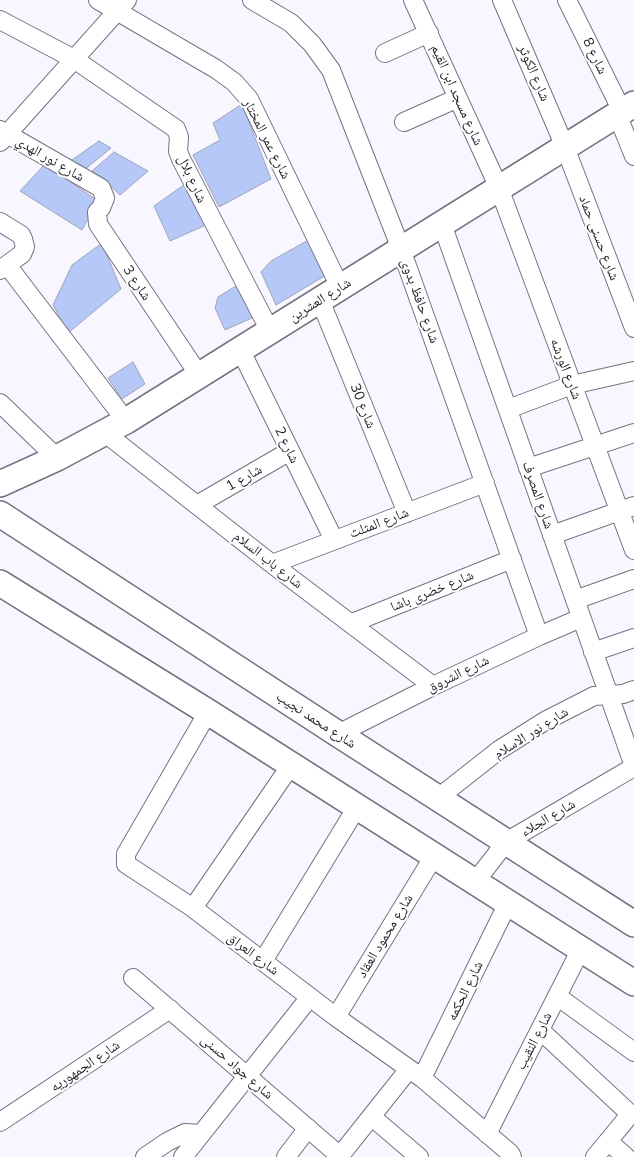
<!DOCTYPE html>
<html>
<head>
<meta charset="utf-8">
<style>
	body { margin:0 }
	canvas { display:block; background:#f8f6fe }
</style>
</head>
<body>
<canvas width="634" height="1157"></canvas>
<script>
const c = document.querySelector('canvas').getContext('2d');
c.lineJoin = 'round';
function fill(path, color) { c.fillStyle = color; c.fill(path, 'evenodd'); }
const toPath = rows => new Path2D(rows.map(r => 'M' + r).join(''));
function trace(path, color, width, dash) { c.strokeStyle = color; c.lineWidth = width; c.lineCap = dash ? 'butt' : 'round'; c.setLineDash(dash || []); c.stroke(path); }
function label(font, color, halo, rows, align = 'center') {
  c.font = font + ' Mulish,"Noto Naskh Arabic",sans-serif'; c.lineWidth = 4; c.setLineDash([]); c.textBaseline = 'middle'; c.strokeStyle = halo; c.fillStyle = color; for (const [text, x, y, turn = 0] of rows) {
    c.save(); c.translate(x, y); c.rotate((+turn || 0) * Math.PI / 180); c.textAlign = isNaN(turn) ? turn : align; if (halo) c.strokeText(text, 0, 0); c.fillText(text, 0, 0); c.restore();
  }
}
const building = toPath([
	[242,104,271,179,219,207,193,155,220,140,213,123,242,104],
	[99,141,111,148,83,171,72,160,99,141],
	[114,152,148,171,120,195,102,178,92,171,114,152],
	[45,164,98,201,82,230,20,191,45,164],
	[188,182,206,225,170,241,154,206,188,182],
	[312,238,333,271,276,305,261,272,271,261,312,238],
	[102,243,121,289,68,333,53,305,72,265,102,243],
	[244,281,261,314,225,330,215,308,218,297,244,281],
	[133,362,145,384,122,399,108,378,133,362]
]);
const street = toPath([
	[98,0,216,69,234,82,249,99,340,287],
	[252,0,291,23,312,44,331,70,401,249,539,636],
	[413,0,499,188,634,550],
	[502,0,565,147,634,328],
	[567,0,622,111],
	[0,20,74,59,176,129,179,137,178,151,181,159,270,331],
	[385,53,429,33],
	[617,114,634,156],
	[404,122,458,98],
	[0,130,101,188,105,198,101,208,97,212,98,224,199,375],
	[0,142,127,0],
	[0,222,21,235,23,239,25,247,22,254,0,270],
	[442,224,634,766],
	[7,265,126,421],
	[320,300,407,513],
	[240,349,334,540],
	[0,403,57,458],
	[508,409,572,385,634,371],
	[105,433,272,564,433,686],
	[528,468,634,433],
	[197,505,290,451],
	[552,535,634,506],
	[272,564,485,483],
	[575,600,634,579],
	[352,623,512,559],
	[593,652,634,638],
	[208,712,126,854,126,864,193,908,336,1017,422,1078,510,1153,512,1157],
	[338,734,433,686,539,636,581,618],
	[438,798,499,750,545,721,594,696,623,694,634,690],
	[475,882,506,842,634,767],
	[193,908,291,765],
	[263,961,357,807],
	[133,978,340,1156],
	[557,996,634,1052],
	[336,1017,434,856],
	[540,1030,628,1112,628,1117,595,1157],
	[422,1078,508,903],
	[372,1117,419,1157],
	[0,1122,170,1009],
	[487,1134,581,949],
	[608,1141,626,1157],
	[145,1157,167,1142,185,1133,201,1134],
	[183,1157,310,997],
	[286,1157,308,1128],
	[339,1157,409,1069]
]);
const secondary = toPath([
	[0,484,57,458,126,421,634,104],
	[0,514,338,734,634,924],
	[0,583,208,712,634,983]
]);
const streetNames = [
	["شارع 8",595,56,64],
	["شارع الكوثر",534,73,67],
	["شارع مسجد ابن القيم",457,95,66],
	["شارع عمر المختار",267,139,63],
	["شارع نور الهدي",50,159,30],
	["شارع بلال",192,179,65],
	["شارع حسنى حماد",599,238,69],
	["شارع 3",137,283,56],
	["شارع العشرين",320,300,-32],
	["شارع حافظ بدوى",420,301,70],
	["شارع الورشه",566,369,69],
	["شارع 30",363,406,68],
	["شارع 2",287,445,64],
	["شارع 1",244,478,-30],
	["شارع المصرف",538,495,71],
	["شارع المثلث",379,523,-21],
	["شارع باب السلام",268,560,38],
	["شارع خضرى باشا",432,591,-22],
	["شارع الشروق",458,674,-26],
	["شارع محمد نجيب",316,720,33],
	["شارع نور الاسلام",531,733,-32],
	["شارع الجلاء",548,818,-30],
	["شارع محمود العقاد",385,936,-59],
	["شارع العراق",253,954,37],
	["شارع الحكمه",465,991,-64],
	["شارع النقيب",534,1041,-63],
	["شارع الجمهوريه",85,1066,-34],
	["شارع جواد حسنى",237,1067,41]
];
fill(building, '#b5c8f8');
trace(building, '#9fa6b5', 1);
trace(street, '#767281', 20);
trace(secondary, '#767281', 28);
trace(street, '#fff', 18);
trace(secondary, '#fff', 25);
label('14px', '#211f25', '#fff', streetNames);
</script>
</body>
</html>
